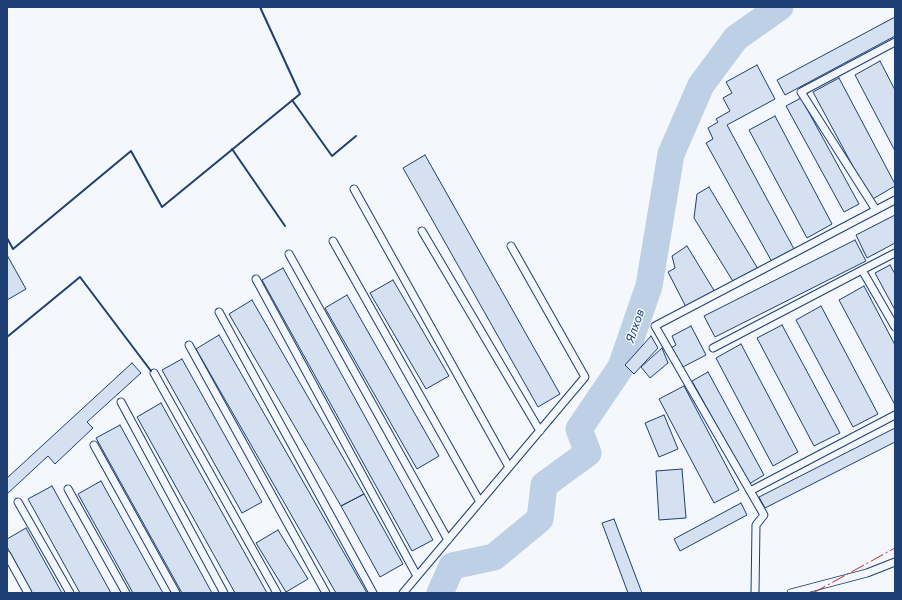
<!DOCTYPE html>
<html>
<head>
<meta charset="utf-8">
<style>
	body { margin:0 }
	#map { position:relative; width:902px; height:600px; overflow:hidden; background:#f4f7fb; font-family:Commissioner,sans-serif }
	canvas { display:block }
	.frame { position:absolute; inset:0; border:8px solid #1d3f73; pointer-events:none }
</style>
</head>
<body>
<div id="map">
<canvas width="902" height="600"></canvas>
<div class="frame"></div>
</div>
<script>
const c = document.querySelector('canvas').getContext('2d');
c.lineJoin = 'round';
const toPath = rows => new Path2D(rows.map(r => 'M' + r).join(''));
function trace(path, color, width, dash) { c.strokeStyle = color; c.lineWidth = width; c.lineCap = dash ? 'butt' : 'round'; c.setLineDash(dash || []); c.stroke(path); }
function fill(path, color) { c.fillStyle = color; c.fill(path, 'evenodd'); }
function label(font, color, halo, rows, align = 'center') {
  c.font = font + ' Commissioner,sans-serif'; c.lineWidth = 3; c.setLineDash([]); c.textBaseline = 'middle'; c.strokeStyle = halo; c.fillStyle = color; for (const [text, x, y, turn = 0] of rows) {
    c.save(); c.translate(x, y); c.rotate((+turn || 0) * Math.PI / 180); c.textAlign = isNaN(turn) ? turn : align; if (halo) c.strokeText(text, 0, 0); c.fillText(text, 0, 0); c.restore();
  }
}
const river = toPath([
	[440,593,452,566,494,557,540,519,544,485,588,453,579,429,621,367,649,286,671,154,701,85,736,38,780,7]
]);
const building = toPath([
	[895,17,895,36,785,95,777,80,895,17],
	[880,61,895,90,895,151,855,75,880,61],
	[757,65,775,99,727,125,794,249,772,262,706,143,713,139,708,128,718,122,716,119,730,111,723,98,732,93,726,82,757,65],
	[839,78,895,184,895,186,871,200,813,92,839,78],
	[801,98,859,204,844,212,786,106,801,98],
	[775,116,832,224,807,238,749,130,775,116],
	[425,155,560,394,538,407,403,168,425,155],
	[709,187,758,269,734,283,694,218,697,194,709,187],
	[895,215,895,243,867,258,856,235,895,215],
	[855,240,866,261,715,337,704,316,855,240],
	[687,246,715,292,686,307,668,272,675,268,672,256,687,246],
	[7,255,26,289,7,300,7,255],
	[890,265,895,274,895,310,875,273,890,265],
	[283,268,433,540,412,551,262,280,283,268],
	[393,280,449,376,426,389,370,293,393,280],
	[864,286,895,345,895,405,839,300,864,286],
	[347,295,439,456,417,469,325,308,347,295],
	[252,300,364,494,341,506,229,314,252,300],
	[821,306,878,414,853,427,796,320,821,306],
	[782,325,840,433,814,446,757,338,782,325],
	[691,326,706,355,681,368,671,348,676,345,672,336,691,326],
	[219,335,367,593,336,593,196,349,219,335],
	[651,336,658,348,634,374,625,365,651,336],
	[741,344,798,452,773,466,716,358,741,344],
	[662,348,668,363,650,378,641,367,662,348],
	[182,359,262,502,242,513,162,370,182,359],
	[132,363,141,373,87,422,93,428,55,464,48,456,7,494,7,478,132,363],
	[708,372,764,475,749,484,692,381,708,372],
	[684,386,739,490,714,503,659,399,684,386],
	[161,403,267,593,235,593,137,417,161,403],
	[664,415,678,449,659,457,645,423,664,415],
	[120,425,212,593,182,593,96,438,120,425],
	[895,428,895,442,765,508,759,497,895,428],
	[682,469,686,518,659,520,656,471,682,469],
	[101,481,163,593,133,593,78,494,101,481],
	[52,486,111,593,80,593,28,499,52,486],
	[364,494,403,564,380,577,341,506,364,494],
	[741,503,747,515,680,551,674,539,741,503],
	[614,519,642,593,628,593,602,523,614,519],
	[26,528,62,593,32,593,7,547,7,539,26,528],
	[278,530,308,579,286,592,256,543,278,530]
]);
const lane = toPath([
	[354,189,509,467],
	[876,210,801,92,895,42],
	[422,231,540,431],
	[333,241,480,502],
	[289,254,448,540],
	[862,270,895,253],
	[256,279,417,576],
	[219,312,373,593],
	[189,345,326,593],
	[713,348,862,270,895,327],
	[154,373,277,593],
	[121,402,224,593],
	[94,445,176,593],
	[68,489,126,593],
	[750,491,895,415],
	[18,502,70,593],
	[7,555,28,593],
	[403,593,585,377,511,246],
	[755,593,756,525,764,515,655,326,895,200],
	[791,593,867,573,895,562]
]);
const wall = toPath([
	[292,100,332,156,356,136],
	[232,149,285,226],
	[7,238,13,249,131,151,162,207,300,94,260,7],
	[7,337,80,277,151,371]
]);
const power = toPath([
	[813,593,895,548]
]);
const waterNames = [
	["Ялхов",635,326,-71]
];
trace(river, '#bed0e5', 27);
fill(building, '#d5e0f0');
trace(building, '#1d3f73', 1);
trace(lane, '#1d3f73', 9);
trace(lane, '#f4f7fb', 7);
trace(wall, '#1d3f73', 2);
trace(power, '#c62828', 1, [14, 3, 2, 3]);
label('italic 12px', '#1d3f73', '#f4f7fb', waterNames);
</script>
</body>
</html>
